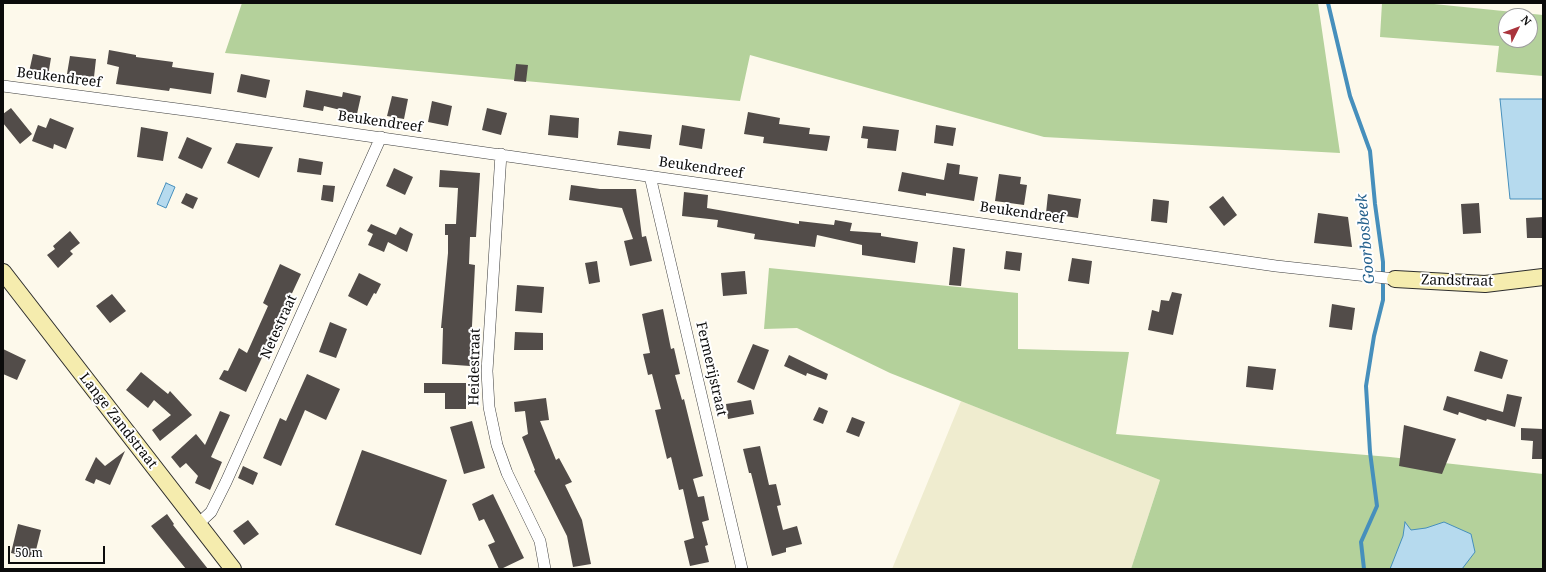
<!DOCTYPE html>
<html>
<head>
<meta charset="utf-8">
<style>
	body { margin:0 }
	#map { position:relative; width:1546px; height:572px; overflow:hidden; background:#fdf9eb; font-family:"Noto Serif",serif }
	canvas { display:block }
	.frame { position:absolute; inset:0; border:4px solid #0b0b0b; pointer-events:none }
	.north { position:absolute; left:1498px; top:8px; width:40px; height:40px; box-sizing:border-box; background:#fff; border:1px solid #9d9d9d; border-radius:50%; rotate:48deg; font-size:11px; font-weight:700; line-height:16px; text-align:center; color:#0b0b0b }
	.north::after { content:''; display:block; margin:auto; width:14px; height:18px; background:#aa343c; clip-path:polygon(50% 0,100% 100%,50% 72%,0 100%) }
	.scale { position:absolute; left:8px; top:546px; width:97px; height:18px; box-sizing:border-box; border:2px solid #0b0b0b; border-top:0; padding-left:5px; font-size:12px; line-height:14px; white-space:nowrap; color:#0b0b0b; -webkit-text-stroke:3px #fff; paint-order:stroke }
</style>
</head>
<body>
<div id="map">
<canvas width="1546" height="572"></canvas>
<div class="frame"></div>
<div class="north">N</div>
<div class="scale">50 m</div>
</div>
<script>
const c = document.querySelector('canvas').getContext('2d');
c.lineJoin = 'round';
function fill(path, color) { c.fillStyle = color; c.fill(path, 'evenodd'); }
const toPath = rows => new Path2D(rows.map(r => 'M' + r).join(''));
function trace(path, color, width, dash) { c.strokeStyle = color; c.lineWidth = width; c.lineCap = dash ? 'butt' : 'round'; c.setLineDash(dash || []); c.stroke(path); }
function label(font, color, halo, rows, align = 'center') {
  c.font = font + ' "Noto Serif",serif'; c.lineWidth = 4; c.setLineDash([]); c.textBaseline = 'middle'; c.strokeStyle = halo; c.fillStyle = color; for (const [text, x, y, turn = 0] of rows) {
    c.save(); c.translate(x, y); c.rotate((+turn || 0) * Math.PI / 180); c.textAlign = isNaN(turn) ? turn : align; if (halo) c.strokeText(text, 0, 0); c.fillText(text, 0, 0); c.restore();
  }
}
const farmland = toPath([
	[961,401,1160,480,1131,569,892,569]
]);
const forest = toPath([
	[242,3,1318,3,1340,153,1044,137,750,55,740,101,225,53],
	[1382,3,1424,3,1543,15,1543,76,1496,72,1499,46,1380,37],
	[1506,16,1530,16,1530,40,1506,40],
	[769,268,1018,293,1018,349,1129,352,1116,434,1390,457,1543,474,1543,569,1131,569,1160,480,890,373,797,328,764,329]
]);
const water = toPath([
	[1500,99,1543,99,1543,199,1510,199,1500,99],
	[166,183,175,187,166,208,157,204,166,183],
	[1405,522,1411,530,1426,528,1444,522,1471,534,1475,552,1462,569,1390,569,1403,536,1405,522]
]);
const stream = toPath([
	[1328,3,1350,96,1370,151,1375,204,1383,262,1383,300,1374,336,1366,386,1370,452,1377,506,1361,542,1364,569]
]);
const building = toPath([
	[109,50,136,55,136,57,173,62,172,67,214,73,211,94,170,88,169,91,116,84,119,67,107,64],
	[33,54,51,58,48,76,29,72],
	[70,56,96,59,94,77,67,74],
	[516,64,528,65,526,82,514,81],
	[241,74,270,80,266,98,237,92],
	[306,90,342,97,343,92,361,96,357,114,324,106,323,111,303,107],
	[392,96,408,99,404,119,387,116],
	[432,101,452,106,448,126,428,122],
	[11,108,32,134,20,144,3,123,3,114],
	[487,108,507,113,501,135,482,130],
	[748,112,780,118,779,124,810,128,809,134,830,136,827,151,763,143,764,137,744,134],
	[550,115,579,118,578,138,548,135],
	[50,118,74,128,66,149,54,144,53,149,32,141,38,125,46,128],
	[682,125,705,129,702,149,679,145],
	[936,125,956,128,953,146,934,143],
	[863,126,899,130,896,151,867,148,868,139,861,138],
	[141,127,168,132,163,161,137,157],
	[619,131,652,135,650,149,617,145],
	[187,137,212,148,202,169,178,158],
	[236,143,273,147,259,178,227,163],
	[299,158,323,162,321,175,297,172],
	[947,163,960,165,959,174,978,177,974,201,926,193,926,196,898,191,902,172,944,180],
	[394,168,413,177,405,195,386,186],
	[440,170,480,173,476,237,470,237,469,264,475,265,470,366,442,364,443,328,441,328,448,253,448,235,445,235,445,224,456,224,458,188,439,187],
	[999,174,1021,177,1020,184,1027,185,1024,205,995,201],
	[323,185,335,186,333,202,321,200],
	[571,185,600,189,636,189,642,237,646,236,652,261,630,266,624,241,633,239,622,208,569,200],
	[684,192,708,195,707,208,799,224,799,221,834,225,835,220,852,223,850,231,881,233,881,236,918,242,915,263,862,255,862,245,817,235,815,247,754,239,755,234,717,227,718,220,682,216],
	[186,193,198,198,193,209,181,203],
	[1048,194,1081,199,1078,218,1046,213],
	[1223,196,1237,215,1224,226,1209,207],
	[1153,199,1169,201,1167,223,1151,221],
	[1479,203,1481,233,1463,234,1461,204],
	[1318,213,1348,217,1352,247,1314,243],
	[1543,217,1543,238,1527,238,1526,218],
	[371,224,396,235,400,227,413,234,407,252,388,242,384,252,368,245,373,234,367,231],
	[70,231,80,243,70,251,73,254,58,268,47,255,55,249,53,246],
	[953,247,965,249,961,286,949,285],
	[1006,251,1022,253,1020,271,1004,269],
	[1072,258,1092,261,1089,284,1068,281],
	[597,261,600,282,589,284,585,263],
	[280,264,301,274,246,392,219,379,224,370,228,371,239,348,247,353,268,306,263,303],
	[745,271,747,294,723,296,721,273],
	[359,273,381,284,376,294,374,293,367,306,348,296],
	[517,285,544,287,542,313,515,311],
	[1172,292,1182,294,1173,335,1148,330,1152,310,1159,312,1161,300,1169,301],
	[112,294,126,311,110,323,96,306],
	[1332,304,1355,308,1352,330,1329,327],
	[663,309,671,349,674,348,680,374,675,375,682,400,684,399,703,476,693,479,698,497,704,496,709,520,702,522,708,545,705,546,709,562,690,566,684,541,694,538,683,489,679,490,671,457,667,459,655,410,661,409,652,374,648,375,643,354,650,353,642,314],
	[330,322,347,329,336,358,319,352],
	[515,332,543,333,543,350,514,350],
	[753,344,769,350,754,390,737,382],
	[3,349,26,360,17,380,3,374],
	[1480,351,1508,360,1502,379,1474,371],
	[789,355,828,374,826,380,807,373,806,376,784,366],
	[1248,366,1276,369,1273,390,1246,387],
	[141,372,168,394,170,391,192,415,160,441,152,430,171,415,154,400,148,408,126,390],
	[307,374,340,389,326,420,305,410,281,466,263,458,280,418,286,421],
	[424,383,466,383,466,409,445,409,445,393,424,393],
	[1507,394,1522,397,1515,427,1487,419,1486,421,1459,412,1458,415,1443,410,1447,396,1503,412],
	[546,398,549,420,540,421,556,460,559,458,572,482,565,485,582,520,591,564,573,567,567,536,534,471,535,470,522,437,528,434,525,411,515,412,514,402],
	[751,400,754,414,728,419,726,404],
	[819,407,828,411,823,424,813,420],
	[220,411,230,415,211,457,222,462,210,490,195,483,198,476,186,463,180,468,171,457,196,434,205,445],
	[852,417,865,422,859,437,846,432],
	[472,421,485,468,464,474,450,427],
	[1404,425,1456,439,1442,474,1399,466],
	[1521,428,1543,429,1543,459,1532,459,1533,441,1521,440],
	[760,446,769,485,776,484,781,505,777,506,783,530,797,526,802,544,786,548,786,552,772,556,751,473,749,473,743,449],
	[362,450,447,480,421,555,335,525],
	[125,451,110,485,96,479,94,484,85,480,96,457,105,466],
	[243,466,258,473,253,485,238,478],
	[493,494,524,558,501,569,499,569,488,545,495,542,484,519,479,521,472,504],
	[167,514,174,524,173,525,208,569,186,569,151,526],
	[248,520,259,534,244,545,233,531],
	[18,524,41,530,34,558,11,553]
]);
const street = toPath([
	[3,86,200,112,1276,266,1395,279],
	[501,154,487,371,489,407,497,445,507,473,540,541,545,569],
	[650,176,742,569],
	[198,524,211,512,226,482,381,137]
]);
const secondary = toPath([
	[3,272,233,569],
	[1395,279,1485,284,1543,277]
]);
const streetNames = [
	["Beukendreef",59,78,7],
	["Beukendreef",380,122,8],
	["Beukendreef",701,168,8],
	["Beukendreef",1022,213,8],
	["Zandstraat",1457,281,1],
	["Netestraat",279,327,-66],
	["Heidestraat",475,367,-89],
	["Fermerijstraat",711,369,77],
	["Lange Zandstraat",118,421,52]
];
const waterNames = [
	["Goorbosbeek",1366,239,-95]
];
fill(farmland, '#efeccf');
fill(forest, '#b4d19b');
fill(water, '#b6daee');
trace(water, '#468fbc', 1);
trace(stream, '#468fbc', 4);
fill(building, '#524c49');
trace(street, '#3e3e3e', 12);
trace(secondary, '#2d2d2d', 18);
trace(street, '#fff', 11);
trace(secondary, '#f5ecae', 16);
label('14px', '#0b0b0b', '#fff', streetNames);
label('italic 15px', '#24618d', '#fff', waterNames);
</script>
</body>
</html>
